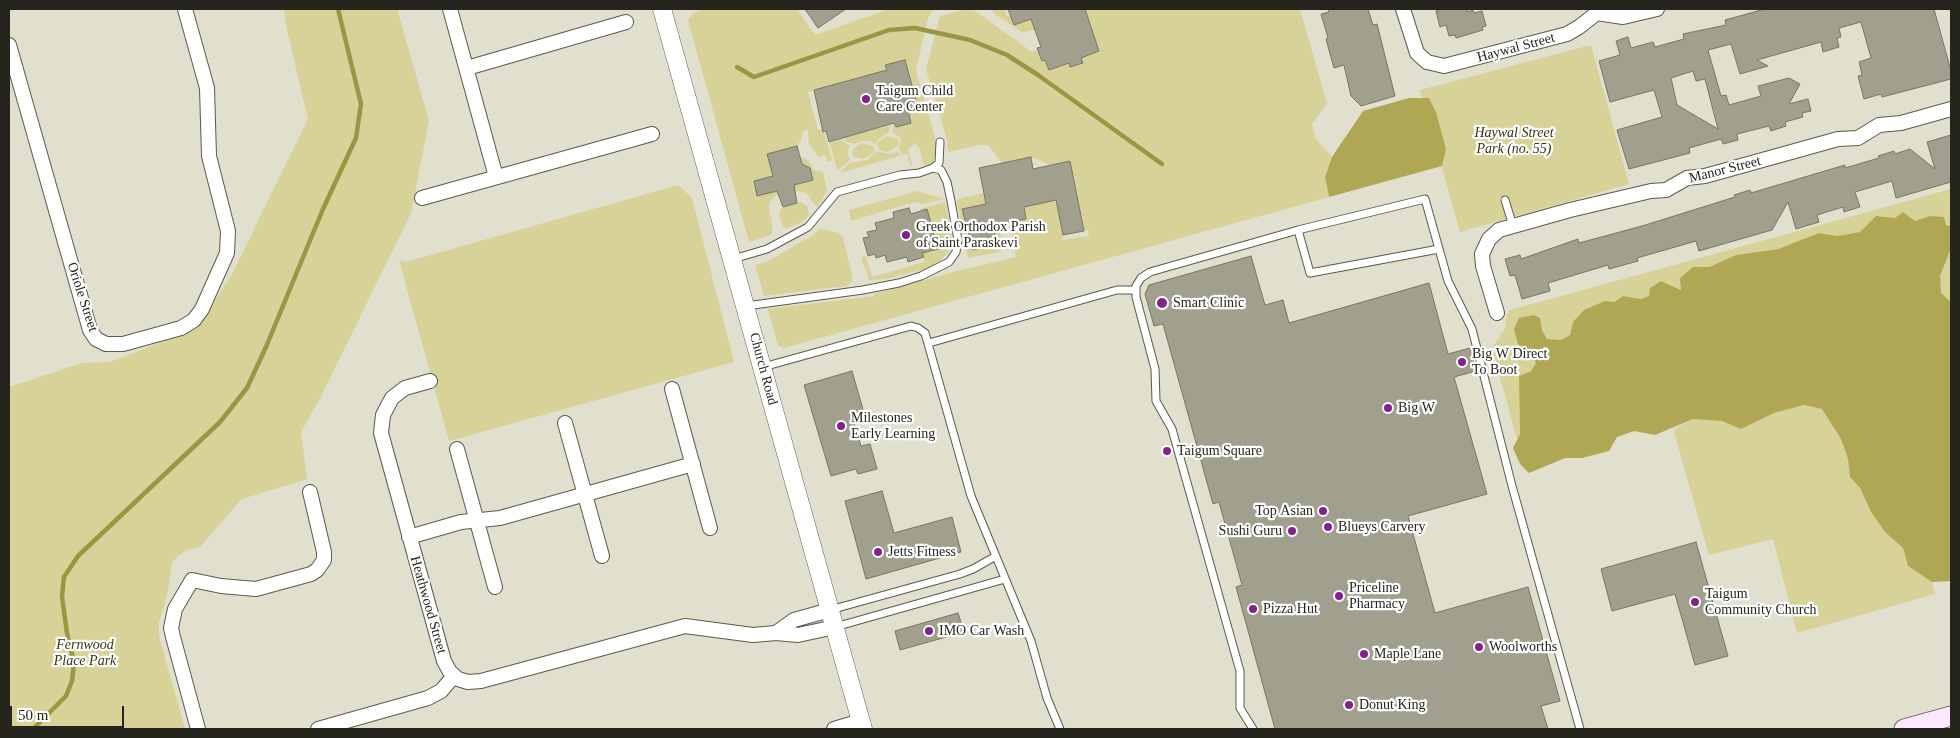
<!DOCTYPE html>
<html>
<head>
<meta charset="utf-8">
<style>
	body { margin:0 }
	#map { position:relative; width:1960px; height:738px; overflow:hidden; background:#e1dfcd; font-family:"Times New Roman",serif }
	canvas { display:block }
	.frame { position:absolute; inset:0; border:10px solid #25251e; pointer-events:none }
	.scale { position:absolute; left:10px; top:706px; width:114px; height:22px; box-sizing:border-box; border:2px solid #25251e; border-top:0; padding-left:6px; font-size:15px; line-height:18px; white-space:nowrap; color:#25251e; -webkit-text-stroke:4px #fff; paint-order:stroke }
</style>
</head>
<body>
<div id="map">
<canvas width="1960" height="738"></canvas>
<div class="frame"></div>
<div class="scale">50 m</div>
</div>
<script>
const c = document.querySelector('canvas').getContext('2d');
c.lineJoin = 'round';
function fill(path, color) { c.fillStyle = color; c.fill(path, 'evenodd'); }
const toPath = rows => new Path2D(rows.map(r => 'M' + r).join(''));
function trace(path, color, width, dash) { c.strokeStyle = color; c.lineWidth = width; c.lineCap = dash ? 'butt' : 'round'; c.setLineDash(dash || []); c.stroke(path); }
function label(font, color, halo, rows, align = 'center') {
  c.font = font + ' "Times New Roman",serif'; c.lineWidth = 4.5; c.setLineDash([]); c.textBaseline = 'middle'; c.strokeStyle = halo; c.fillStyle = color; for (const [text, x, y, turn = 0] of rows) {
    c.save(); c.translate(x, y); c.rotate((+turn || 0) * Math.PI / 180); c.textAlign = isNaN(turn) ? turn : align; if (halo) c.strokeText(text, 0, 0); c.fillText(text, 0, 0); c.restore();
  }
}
const green = toPath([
	[284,9,397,9,429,121,411,213,321,397,301,432,307,479,242,499,200,547,189,549,178,556,172,563,168,591,159,622,159,636,185,729,9,729,9,387,82,363,110,362,183,334,199,324,232,274,308,119,287,30],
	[703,9,797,9,815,35,889,9,934,9,928,18,916,70,937,145,933,163,924,166,919,147,915,143,908,149,912,165,910,165,907,154,904,155,899,149,901,139,892,132,894,125,896,127,911,123,908,110,918,107,905,60,886,65,887,70,808,92,818,130,822,129,824,132,832,160,828,162,825,155,818,157,809,143,808,130,802,132,802,138,797,146,767,154,773,176,756,180,754,184,757,193,777,191,779,193,771,200,769,206,773,231,771,235,749,242,688,20,692,14],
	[965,9,975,11,1032,52,1038,50,1042,61,1045,60,1049,70,1069,63,1071,67,1083,63,1080,53,1088,55,1099,51,1087,15,1023,33,993,13,992,9,1004,9,1007,16,1011,15,1014,25,1034,18,1048,18,1045,9,1053,11,1058,9,1300,9,1327,104,1312,124,1316,139,1332,157,1325,177,1329,197,784,348,778,346,768,309,874,296,874,294,953,272,1016,257,1009,222,1026,219,1024,207,1052,180,1063,235,1062,240,1089,236,1088,230,1084,231,1070,161,1050,165,1031,157,1002,163,988,145,979,145,948,152,947,140,926,69,940,16],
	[1591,45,1629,184,1460,232,1420,90],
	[891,125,889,132,878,139,875,144,870,141,861,141,855,144,845,141,845,137],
	[887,136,898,139,899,145,888,152,879,150,877,143],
	[842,140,850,146,847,152,850,160,837,171,830,143],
	[862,143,873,146,875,149,872,154,863,159,852,156,853,149],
	[877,151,888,154,898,152,902,155,840,173,849,163,867,160],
	[803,158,809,161,814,170,823,172,827,191,817,207,806,193,794,190,794,185,813,178,810,168,791,161],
	[678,185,692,198,734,362,449,441,399,260,406,262],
	[1951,189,1951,226,1930,216,1915,221,1903,213,1895,218,1876,216,1860,232,1837,236,1819,233,1778,249,1736,255,1709,267,1693,267,1682,290,1661,281,1650,288,1650,296,1641,299,1623,296,1573,322,1570,335,1561,341,1547,339,1542,330,1540,318,1528,350,1536,363,1531,371,1519,376,1520,434,1517,439,1492,348,1506,327,1506,318,1510,310],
	[917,191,944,199,923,204,917,202,908,204,851,221,849,210],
	[983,193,986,205,962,209,967,233,973,250,996,246,992,218,999,217,1002,248,999,252,968,258,957,202,958,199],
	[801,202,808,207,809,216,800,223,787,228,783,227,779,215,780,210,783,207],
	[945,202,952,239,948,253,936,264,925,269,886,279,869,280,861,257,866,256,872,277,925,262,922,253,938,249,927,210,920,211,920,209],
	[820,229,839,233,843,237,852,275,852,281,847,286,764,296,755,265,767,262,813,235],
	[1951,248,1951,302,1941,293,1940,276],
	[1804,405,1822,409,1841,439,1848,459,1850,477,1860,488,1871,512,1885,532,1903,548,1908,566,1932,582,1935,594,1797,633,1773,539,1709,555,1674,432,1676,428,1693,419,1722,421,1741,429,1774,413]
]);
const forest = toPath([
	[1409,98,1429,98,1436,112,1446,149,1442,166,1329,197,1325,177,1332,157,1363,111],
	[1903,212,1915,221,1930,216,1944,217,1946,225,1951,226,1951,248,1940,276,1941,293,1951,302,1951,581,1932,582,1908,566,1903,548,1885,532,1871,512,1860,488,1850,477,1848,459,1841,439,1822,409,1804,405,1774,413,1741,429,1722,421,1693,419,1655,435,1634,431,1617,437,1609,451,1582,458,1565,458,1529,473,1520,464,1513,448,1520,434,1519,376,1531,371,1536,363,1528,350,1518,344,1514,329,1519,318,1534,315,1540,318,1542,330,1547,339,1561,340,1570,335,1573,322,1584,310,1605,301,1614,302,1623,296,1641,299,1649,296,1650,288,1661,281,1681,290,1680,278,1693,267,1709,267,1736,255,1778,249,1819,233,1837,236,1860,232,1876,216,1895,218]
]);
const stream = toPath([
	[737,67,754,77,889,30,915,28,970,40,1007,55,1038,75,1162,164],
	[33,729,66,696,72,681,74,663,67,633,62,597,64,577,78,556,220,422,247,388,266,347,323,209,356,138,361,104,338,9]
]);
const building = toPath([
	[805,9,846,9,818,28,805,9],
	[1008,9,1085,9,1099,51,1081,58,1083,63,1070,67,1069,63,1049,70,1045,60,1042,61,1037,48,1041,47,1031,19,1014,25,1008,9],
	[1328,9,1368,9,1373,25,1377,24,1395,96,1361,106,1351,96,1344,65,1334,68,1326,39,1328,38,1321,14,1329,12,1328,9],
	[1443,9,1467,9,1468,12,1473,10,1474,13,1482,11,1486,26,1482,27,1483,30,1456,38,1455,35,1449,36,1446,25,1440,27,1436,11,1443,9],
	[1765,9,1934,9,1951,71,1951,79,1882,97,1881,94,1864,99,1858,76,1862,75,1859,62,1871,58,1861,22,1839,28,1841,37,1837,38,1839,47,1823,52,1821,42,1757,60,1768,66,1740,74,1731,44,1708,50,1721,96,1726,95,1729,105,1761,96,1758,86,1789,78,1800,84,1789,104,1808,99,1811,111,1802,113,1803,117,1785,122,1786,126,1771,131,1769,126,1737,134,1738,140,1723,144,1721,139,1689,148,1690,153,1629,169,1617,130,1662,117,1654,90,1610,102,1599,61,1620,55,1616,41,1628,37,1631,48,1653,42,1655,47,1684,39,1683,34,1726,25,1725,20,1765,9],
	[1693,71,1696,81,1705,79,1718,129,1677,105,1671,78,1693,71],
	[905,60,918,107,908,110,911,123,896,127,894,123,829,142,826,131,823,132,814,90,887,70,885,65,905,60],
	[1951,135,1951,182,1896,198,1892,181,1855,192,1860,207,1844,212,1843,207,1817,215,1819,222,1796,229,1788,202,1772,230,1699,251,1696,241,1637,258,1638,261,1609,269,1608,265,1548,283,1550,291,1522,299,1515,275,1510,276,1505,259,1520,255,1521,259,1578,239,1579,243,1642,226,1735,197,1734,195,1750,190,1751,193,1845,165,1845,168,1879,158,1878,156,1894,151,1895,154,1910,149,1935,169,1927,142,1951,135],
	[797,146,802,164,810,168,813,180,794,185,797,203,783,207,777,191,757,196,754,181,773,176,767,154,797,146],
	[1031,157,1033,169,1070,161,1084,231,1063,235,1056,200,1024,207,1026,219,993,225,997,245,973,250,962,209,986,204,979,168,1031,157],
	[909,208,911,214,927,209,938,249,922,253,924,257,908,262,907,257,887,262,885,255,876,258,875,254,868,256,863,238,869,237,867,232,877,230,875,223,894,218,893,212,909,208],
	[1251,256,1265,305,1283,300,1289,323,1429,283,1448,354,1470,348,1476,371,1454,377,1487,494,1408,516,1435,613,1528,587,1560,701,1541,706,1548,729,1275,729,1236,587,1242,585,1219,502,1213,504,1163,324,1154,326,1145,294,1149,285,1251,256],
	[852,371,864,413,852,416,861,446,870,444,877,469,858,474,856,469,831,476,804,385,852,371],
	[882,491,894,533,952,517,961,552,866,579,845,501,882,491],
	[1696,542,1728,656,1695,665,1675,594,1612,611,1601,569,1696,542],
	[958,613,964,632,900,650,895,631,958,613]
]);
const service = toPath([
	[1505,200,1513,226],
	[1298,230,1310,273,1439,249],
	[733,259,767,249,808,227,837,192,900,175,919,173,933,168,939,163,940,142],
	[746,306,863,290,899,283,921,276,949,262,956,252,958,240,951,201,947,182,941,170,933,168],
	[929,343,1117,290,1135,290],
	[763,367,911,326,918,328,925,333,971,496,1031,641,1047,698,1060,729],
	[830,610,960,574,973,569,996,556],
	[835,627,1005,579],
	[1253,729,1240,708,1240,671,1175,440,1172,429,1156,401,1155,369,1136,297,1136,286,1141,278,1150,272,1298,230,1425,199,1448,281,1472,329,1512,486,1580,729]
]);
const minor = toPath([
	[450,9,496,177],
	[1403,9,1417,53,1427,62,1444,66,1567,34,1579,27,1597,13,1623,17,1657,9],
	[9,45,90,330,96,339,106,344,123,344,181,328,194,320,202,309,227,253,228,231,209,156,207,88,185,9],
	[467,68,626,22],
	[422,198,652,134],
	[1497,313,1483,266,1482,254,1489,239,1499,230,1570,210,1651,191,1666,190,1687,178,1705,176,1838,139,1858,138,1879,125,1901,123,1951,109],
	[430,381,405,388,392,398,383,415,381,433,444,661,450,672,458,679,468,682,481,681,685,626,753,635,776,633,798,635,835,627],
	[672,389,710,528],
	[565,423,602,556],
	[457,449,495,587],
	[409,537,461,522,500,518,693,464],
	[776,633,794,620,830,610],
	[198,729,173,637,171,628,175,609,192,580,221,586,256,589,311,574,317,570,324,560,324,552,310,492],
	[318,729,428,698,441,691,454,676],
	[834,729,861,721]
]);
const tertiary = toPath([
	[662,9,863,729]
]);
const secondary = toPath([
	[1904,729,1951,716]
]);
const markers = [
	[866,99,5,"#83228c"],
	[906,235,5,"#83228c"],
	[1162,303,6,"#83228c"],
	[1462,362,5,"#83228c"],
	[1388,408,5,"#83228c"],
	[841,426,5,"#83228c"],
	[1167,451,5,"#83228c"],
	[1323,511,5,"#83228c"],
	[1328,527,5,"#83228c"],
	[1292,531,5,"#83228c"],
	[878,552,5,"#83228c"],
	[1339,596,5,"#83228c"],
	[1695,602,5,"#83228c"],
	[1253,609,5,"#83228c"],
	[929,631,5,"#83228c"],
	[1479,647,5,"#83228c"],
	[1364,654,5,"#83228c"],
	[1349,705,5,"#83228c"]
];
const streetNames = [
	["Haywal Street",1516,48,-15],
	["Manor Street",1725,170,-14],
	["Oriole Street",82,297,72],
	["Church Road",763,369,75],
	["Heathwood Street",428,605,74]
];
const poiNames = [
	["Taigum Child",876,91],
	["Care Center",876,107],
	["Greek Orthodox Parish",916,227],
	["of Saint Paraskevi",916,243],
	["Smart Clinic",1173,303],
	["Big W Direct",1472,354],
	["To Boot",1472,370],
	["Big W",1398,408],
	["Milestones",851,418],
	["Early Learning",851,434],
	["Taigum Square",1177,451],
	["Top Asian",1313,511,"right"],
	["Blueys Carvery",1338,527],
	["Sushi Guru",1282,531,"right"],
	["Jetts Fitness",888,552],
	["Priceline",1349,588],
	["Pharmacy",1349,604],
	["Taigum",1705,594],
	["Community Church",1705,610],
	["Pizza Hut",1263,609],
	["IMO Car Wash",939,631],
	["Woolworths",1489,647],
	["Maple Lane",1374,654],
	["Donut King",1359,705]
];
const parkNames = [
	["Haywal Street",1514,133],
	["Park (no. 55)",1514,149],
	["Fernwood",85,645],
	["Place Park",85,661]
];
fill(green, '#d7d298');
fill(forest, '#b0a755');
trace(stream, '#9d9543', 4.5);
fill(building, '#a1a08f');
trace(building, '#777666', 1);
trace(service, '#5c5a4b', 9);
trace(minor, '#5c5a4b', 16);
trace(tertiary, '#5c5a4b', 19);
trace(secondary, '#5c5a4b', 21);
trace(service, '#fff', 7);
trace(minor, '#fff', 14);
trace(tertiary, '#fff', 18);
trace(secondary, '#fde8ff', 19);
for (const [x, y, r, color] of markers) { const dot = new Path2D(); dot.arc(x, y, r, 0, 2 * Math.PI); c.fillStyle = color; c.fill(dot); trace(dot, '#fff', 2); }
label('14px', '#25251e', '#fff', streetNames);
label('14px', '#25251e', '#fff', poiNames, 'left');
label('italic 14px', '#37330f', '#fff', parkNames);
</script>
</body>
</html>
